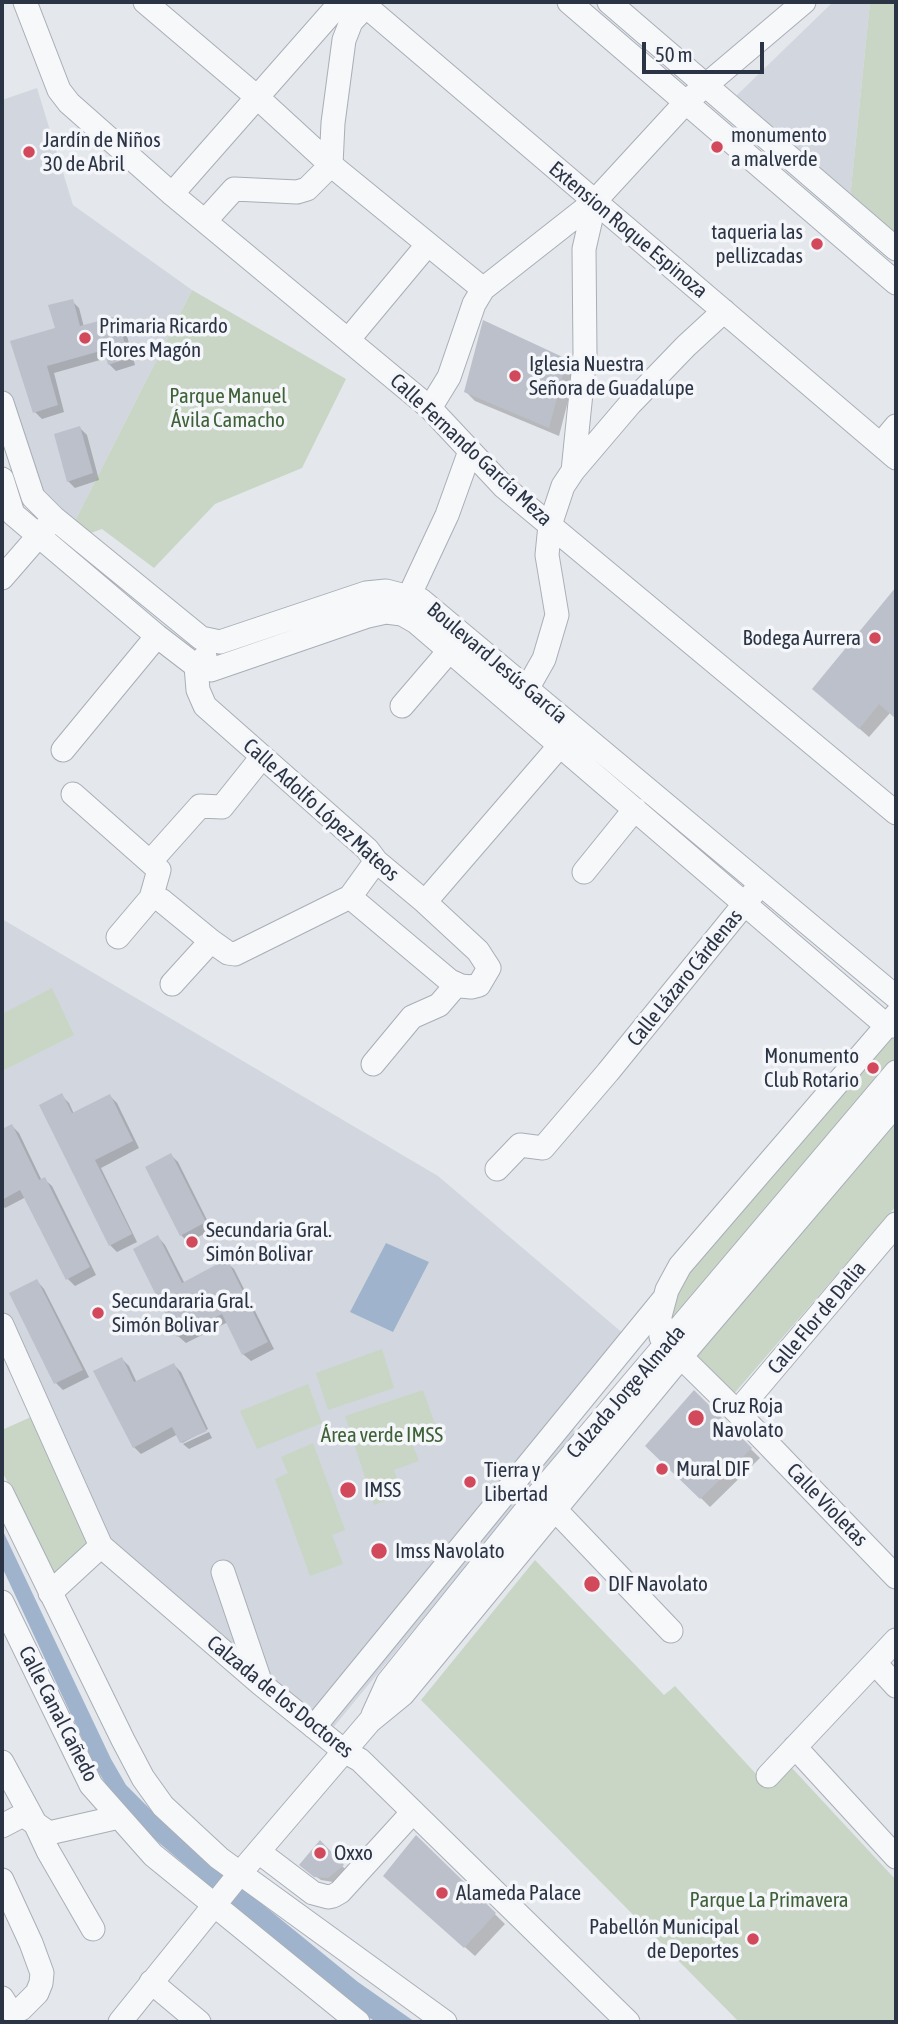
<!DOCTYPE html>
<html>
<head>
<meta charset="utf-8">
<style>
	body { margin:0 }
	#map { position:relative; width:898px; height:2024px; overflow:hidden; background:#e4e7ec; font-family:"Asap Condensed",sans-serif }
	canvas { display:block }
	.frame { position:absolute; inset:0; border:4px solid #2b3445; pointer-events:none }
	.scale { position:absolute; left:642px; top:42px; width:122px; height:32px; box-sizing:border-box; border:4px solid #2b3445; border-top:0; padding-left:9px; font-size:21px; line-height:24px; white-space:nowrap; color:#2b3445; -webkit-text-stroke:5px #f4f6f9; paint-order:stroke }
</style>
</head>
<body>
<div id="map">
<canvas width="898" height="2024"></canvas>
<div class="frame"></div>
<div class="scale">50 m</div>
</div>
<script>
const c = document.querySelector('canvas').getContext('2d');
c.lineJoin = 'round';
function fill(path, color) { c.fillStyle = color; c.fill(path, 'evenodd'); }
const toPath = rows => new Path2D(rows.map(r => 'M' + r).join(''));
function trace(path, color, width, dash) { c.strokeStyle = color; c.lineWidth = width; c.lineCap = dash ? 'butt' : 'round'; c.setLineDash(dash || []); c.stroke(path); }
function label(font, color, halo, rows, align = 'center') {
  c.font = font + ' "Asap Condensed",sans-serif'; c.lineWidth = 7; c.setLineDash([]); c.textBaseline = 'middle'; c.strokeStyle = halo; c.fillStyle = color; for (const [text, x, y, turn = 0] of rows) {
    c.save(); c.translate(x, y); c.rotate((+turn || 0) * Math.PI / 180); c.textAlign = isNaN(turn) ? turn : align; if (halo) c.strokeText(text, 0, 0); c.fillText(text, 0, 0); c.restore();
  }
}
const built = toPath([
	[833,2,870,2,850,199,736,96],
	[37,88,73,205,192,290,73,525,44,498,27,464,2,385,2,100],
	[2,919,438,1176,625,1335,558,1416,576,1432,332,1729,100,1533,2,1308]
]);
const green = toPath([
	[870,2,896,2,896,239,850,199],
	[192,290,346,379,302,468,215,504,154,568,102,529,88,534,73,525],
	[52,988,74,1035,2,1071,2,1014],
	[896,1031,896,1064,671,1322,674,1292,685,1273],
	[896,1120,896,1206,732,1396,692,1353],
	[382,1349,394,1388,328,1410,316,1373],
	[308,1384,322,1423,257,1449,240,1411],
	[423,1390,438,1433,412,1443,419,1461,394,1470,403,1494,374,1505,345,1416],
	[33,1416,89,1546,56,1579,2,1471,2,1430],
	[313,1443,345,1530,332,1535,343,1564,310,1576,275,1479,288,1473,281,1457],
	[535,1560,664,1695,675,1686,769,1788,791,1767,896,1880,896,2022,739,2022,421,1700]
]);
const water = toPath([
	[386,1243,429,1262,393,1332,350,1312],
	[2,1529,111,1759,126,1785,156,1815,251,1895,358,1982,415,2022,376,2022,345,2002,143,1829,115,1799,96,1768,2,1567]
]);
const shadow = toPath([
	[72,301,79,308,84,327,117,318,124,325,135,365,116,371,109,364,107,358,54,373,64,412,42,419,35,412,13,342,57,329],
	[566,361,576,370,559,436,475,401,466,392],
	[80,428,87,435,99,480,75,488,68,481],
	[896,590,896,718,890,713,869,737,814,689],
	[62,1096,69,1103,74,1114,110,1096,117,1103,139,1148,101,1168,137,1242,117,1252,110,1245],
	[12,1126,19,1133,42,1181,44,1179,52,1186,96,1275,75,1286,68,1279,26,1197,5,1208,2,1205,2,1131],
	[171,1155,178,1162,212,1230,188,1242,181,1235],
	[158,1237,165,1245,185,1284,226,1262,234,1269,274,1349,251,1361,243,1354,228,1322,186,1343,178,1336],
	[37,1281,44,1289,89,1377,63,1390,56,1383],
	[122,1359,129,1366,137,1383,174,1365,181,1372,208,1429,182,1443,178,1434,141,1454,134,1447],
	[694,1393,760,1458,710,1507,648,1446],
	[209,1432,212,1438,189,1449,183,1444],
	[416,1837,505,1924,475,1956,395,1885],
	[320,1843,347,1871,333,1882,321,1880,305,1869]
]);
const building = toPath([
	[73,299,80,326,117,316,129,358,108,365,104,350,47,366,58,405,33,413,10,341,55,328,48,305],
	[483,320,567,359,549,428,464,392],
	[80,426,93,473,67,482,54,434],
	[896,587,896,719,879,704,859,729,812,689],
	[62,1093,72,1113,110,1094,133,1141,95,1160,132,1234,109,1246,39,1105],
	[12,1124,39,1180,45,1177,90,1267,66,1280,20,1190,2,1200,2,1129],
	[171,1153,206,1222,180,1236,145,1167],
	[158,1235,182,1283,227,1259,268,1342,242,1355,222,1314,177,1337,133,1249],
	[37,1279,83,1370,54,1384,9,1293],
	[122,1357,134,1382,174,1363,207,1431,180,1443,172,1427,133,1448,93,1371],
	[694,1390,752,1448,700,1499,645,1446],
	[416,1835,496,1913,464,1948,383,1876],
	[320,1840,344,1865,328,1878,314,1877,299,1865]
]);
const minor = toPath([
	[25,2,59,90,69,103,172,194,430,408,504,487,896,813],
	[145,2,258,98,331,165,483,289],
	[361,2,896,458],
	[569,2,896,283],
	[609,2,896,249],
	[172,194,341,2],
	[205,221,234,189,297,192,307,189,331,165,333,123,344,40,351,22,366,6],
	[348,340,428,244],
	[2,403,33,497,54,518,201,638,220,642,366,593,386,591,421,600,896,997],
	[430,408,449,377,474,304,483,289,595,201,686,102,804,2],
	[881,444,896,426],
	[573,471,585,354,584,249,595,201],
	[2,479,13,514,157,636,196,666,211,670,368,616,386,612,402,614,416,622,887,1026,896,1026],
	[2,578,48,525],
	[404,607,447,515,470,451],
	[205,657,196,666,198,690,205,706,367,849,376,861,425,902,478,951,489,968,479,985,471,987,461,986,450,981,350,897],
	[527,689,544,659,557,615,547,555,550,525,563,486,573,471,630,404,686,346,724,311],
	[402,706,450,650],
	[63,750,157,636],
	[73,794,159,870,151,898],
	[150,862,200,806,222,807,262,757],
	[584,872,635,809],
	[425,902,569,735],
	[118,937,151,898,161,900,211,941,228,953,235,954,350,897,376,861],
	[172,984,211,941],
	[896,1015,680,1266,667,1290,660,1316,661,1337,668,1344,737,1412,896,1577],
	[373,1064,412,1017,439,1005,457,984],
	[497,1169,520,1145,543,1148,608,1072,755,891],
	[2,1325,101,1546,261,1684,344,1751,360,1760,628,2022],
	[737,1412,896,1224],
	[2,1493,123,1740,143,1778,163,1806,219,1858,445,2022],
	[545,1499,671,1631],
	[223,1572,261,1684],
	[50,1593,101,1546],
	[2,1602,91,1785,153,1855,358,2022],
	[875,1663,896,1686],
	[373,1715,388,1682,539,1494,896,1072],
	[314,1727,663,1300],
	[795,1747,896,1857],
	[2,1762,34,1821,48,1851,93,1929],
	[768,1776,896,1640],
	[2,1826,23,1815,49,1833,119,1817],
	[259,1852,313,1893,328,1897,333,1896,340,1892,412,1813],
	[2,1880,31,1943,42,1973,41,1983,37,1993,21,2009,15,2012,9,2009,2,1998],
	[151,1982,199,2022],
	[120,2022,241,1872,370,1721,403,1694,680,1358,896,1104]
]);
const markers = [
	[717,147,7,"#d1495b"],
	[29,152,7,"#d1495b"],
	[817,244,7,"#d1495b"],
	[85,338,7,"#d1495b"],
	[515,376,7,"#d1495b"],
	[875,638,7,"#d1495b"],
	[873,1068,7,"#d1495b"],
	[192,1242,7,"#d1495b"],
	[98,1313,7,"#d1495b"],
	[696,1418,9,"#d1495b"],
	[662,1469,7,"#d1495b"],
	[470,1482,7,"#d1495b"],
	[348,1490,9,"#d1495b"],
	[379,1551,9,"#d1495b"],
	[592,1584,9,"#d1495b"],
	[320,1853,7,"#d1495b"],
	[442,1893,7,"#d1495b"],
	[753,1939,7,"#d1495b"]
];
const poiNames = [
	["monumento",731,135],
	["a malverde",731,159],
	["Jardín de Niños",43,140],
	["30 de Abril",43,164],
	["taqueria las",803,232,"right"],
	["pellizcadas",803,256,"right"],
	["Primaria Ricardo",99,326],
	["Flores Magón",99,350],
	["Iglesia Nuestra",529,364],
	["Señora de Guadalupe",529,388],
	["Bodega Aurrera",861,638,"right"],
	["Monumento",859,1056,"right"],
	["Club Rotario",859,1080,"right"],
	["Secundaria Gral.",206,1230],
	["Simón Bolivar",206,1254],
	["Secundararia Gral.",112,1301],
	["Simón Bolivar",112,1325],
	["Cruz Roja",712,1406],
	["Navolato",712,1430],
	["Mural DIF",676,1469],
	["Tierra y",484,1470],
	["Libertad",484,1494],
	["IMSS",364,1490],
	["Imss Navolato",395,1551],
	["DIF Navolato",608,1584],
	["Oxxo",334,1853],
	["Alameda Palace",456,1893],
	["Pabellón Municipal",739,1927,"right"],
	["de Deportes",739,1951,"right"]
];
const streetNames = [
	["Extension Roque Espinoza",628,230,40],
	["Calle Fernando García Meza",471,450,43],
	["Boulevard Jesús García",497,663,40],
	["Calle Adolfo López Mateos",321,810,42],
	["Calle Lázaro Cárdenas",685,978,-51],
	["Calle Flor de Dalia",817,1318,-50],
	["Calzada Jorge Almada",626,1392,-49],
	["Calle Violetas",827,1505,46],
	["Calzada de los Doctores",280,1697,39],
	["Calle Canal Cañedo",58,1714,63]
];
const parkNames = [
	["Parque Manuel",228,396],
	["Ávila Camacho",228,420],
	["Área verde IMSS",382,1435],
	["Parque La Primavera",769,1900]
];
fill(built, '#d2d6de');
fill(green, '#c9d6c5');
fill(water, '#9fb4cc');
fill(shadow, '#0003');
fill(building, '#bbc0ca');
trace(minor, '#a9aeb7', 25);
trace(minor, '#f7f8fa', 23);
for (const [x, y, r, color] of markers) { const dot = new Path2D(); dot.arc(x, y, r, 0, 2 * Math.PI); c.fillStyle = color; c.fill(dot); trace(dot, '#f4f6f9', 2.5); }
label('21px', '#2b3445', '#f4f6f9', poiNames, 'left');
label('21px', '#2b3445', '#f4f6f9', streetNames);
label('21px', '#3f6138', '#f4f6f9', parkNames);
</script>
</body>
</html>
